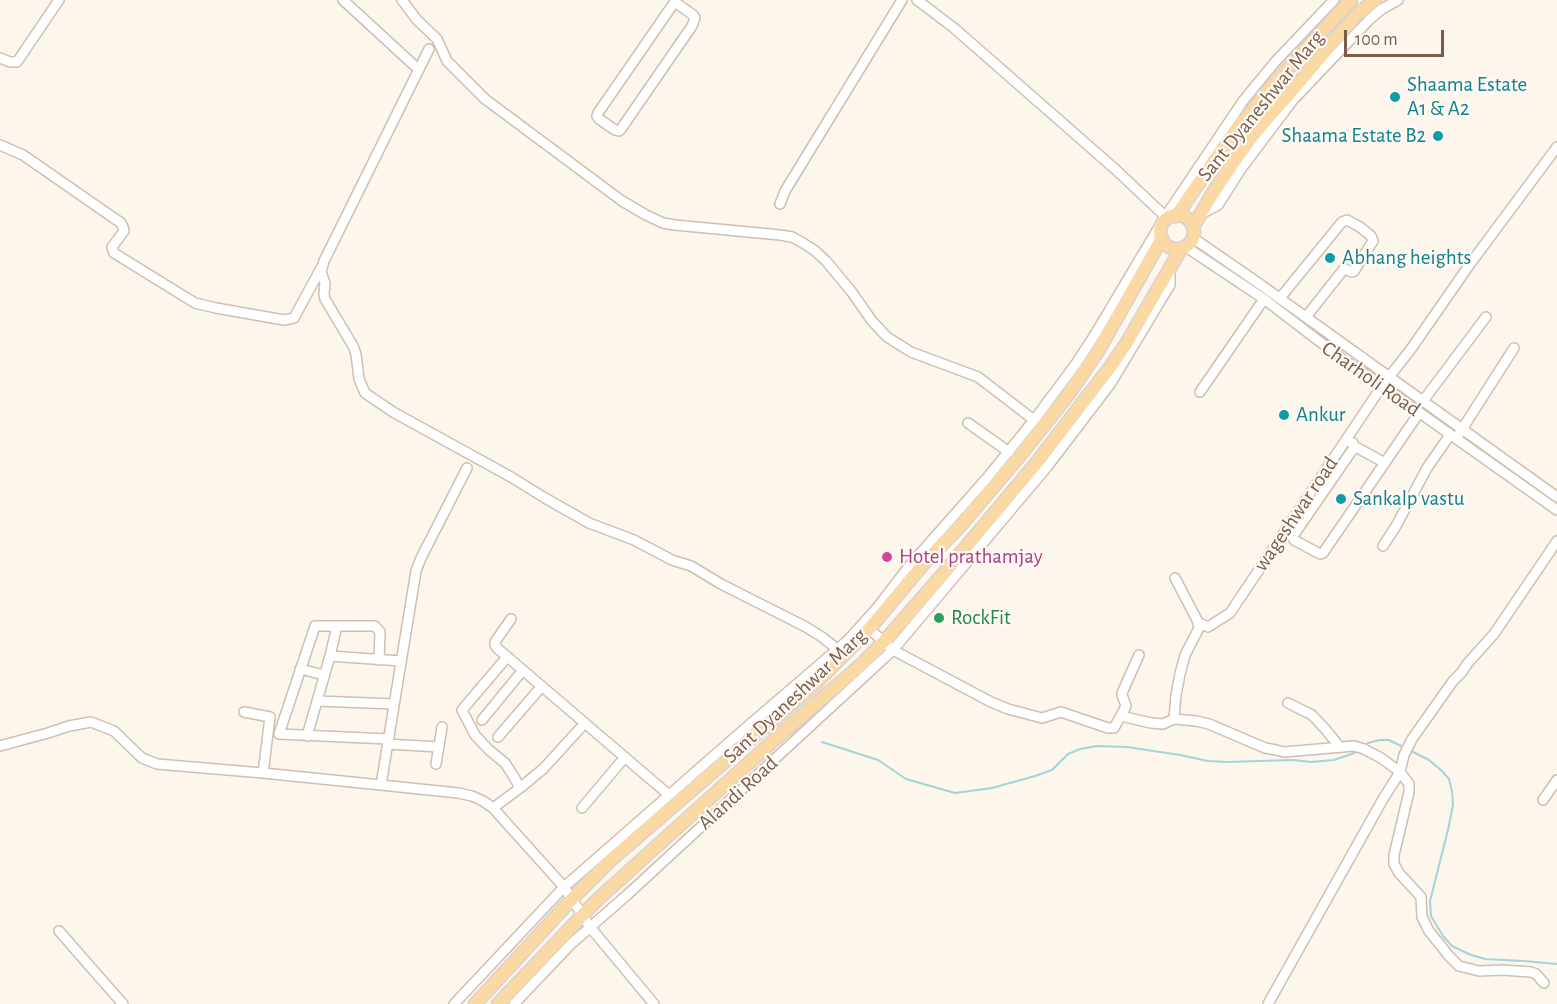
<!DOCTYPE html>
<html>
<head>
<meta charset="utf-8">
<style>
	body { margin:0 }
	#map { position:relative; width:1557px; height:1004px; overflow:hidden; background:#fdf6ec; font-family:"Alegreya Sans",sans-serif }
	canvas { display:block }
	.scale { position:absolute; left:1344px; top:30px; width:100px; height:27px; box-sizing:border-box; border:3px solid #7a5c4d; border-top:0; padding-left:8px; font-size:18px; line-height:21px; white-space:nowrap; color:#7a5c4d; -webkit-text-stroke:4px #fffaf3; paint-order:stroke }
</style>
</head>
<body>
<div id="map">
<canvas width="1557" height="1004"></canvas>
<div class="scale">100 m</div>
</div>
<script>
const c = document.querySelector('canvas').getContext('2d');
c.lineJoin = 'round';
const toPath = rows => new Path2D(rows.map(r => 'M' + r).join(''));
function trace(path, color, width, dash) { c.strokeStyle = color; c.lineWidth = width; c.lineCap = dash ? 'butt' : 'round'; c.setLineDash(dash || []); c.stroke(path); }
function label(font, color, halo, rows, align = 'center') {
  c.font = font + ' "Alegreya Sans",sans-serif'; c.lineWidth = 4.5; c.setLineDash([]); c.textBaseline = 'middle'; c.strokeStyle = halo; c.fillStyle = color; for (const [text, x, y, turn = 0] of rows) {
    c.save(); c.translate(x, y); c.rotate((+turn || 0) * Math.PI / 180); c.textAlign = isNaN(turn) ? turn : align; if (halo) c.strokeText(text, 0, 0); c.fillText(text, 0, 0); c.restore();
  }
}
const stream = toPath([
	[822,742,878,760,906,779,955,793,992,788,1035,776,1052,770,1068,754,1080,749,1097,746,1127,747,1180,755,1208,761,1227,762,1293,760,1311,762,1334,760,1354,753,1359,750],
	[1363,746,1368,743,1380,740,1389,740,1405,748],
	[1411,751,1429,760,1442,771,1449,779,1452,791,1453,805,1448,830,1430,901,1431,916,1443,936,1452,946,1471,955,1485,959,1524,961,1557,964]
]);
const minor = toPath([
	[343,0,418,69],
	[402,0,417,20,437,39,447,61,485,99,622,201,646,215,663,223,675,225,780,235,792,237,803,243,814,250,826,261,851,291,872,321,887,337,911,352,978,377,1034,420],
	[917,0,954,28,1115,169,1168,219],
	[675,2,693,15,695,18,692,26,621,129,619,131,615,130,599,119,597,116,598,113,676,0],
	[429,49,324,261,321,272,325,283,324,294,325,299,353,346,356,354,359,379,365,393,393,412,511,477,545,498,589,523,634,540,672,560,691,566,721,584,806,627,822,637,837,649],
	[0,58,10,62,17,62,59,0],
	[0,145,23,155,121,223,123,227,124,231,112,247,114,253,195,303,216,308,284,320,294,318,321,268],
	[780,204,785,191,902,0],
	[1201,214,1218,205,1241,169,1293,100,1369,20,1382,9,1398,0],
	[1193,238,1254,280,1557,497],
	[1186,247,1264,299,1345,361,1382,386,1557,510],
	[1280,298,1342,222,1347,220,1360,227,1371,236,1373,241,1354,271,1352,272,1345,269,1343,270,1306,317],
	[1200,392,1264,299],
	[1423,401,1486,317],
	[968,423,1009,452],
	[1459,434,1514,348],
	[1346,440,1353,443,1354,446,1353,449,1293,536,1294,540,1320,554,1323,553,1419,413],
	[1354,446,1385,463],
	[1383,546,1396,526,1427,468,1450,435],
	[511,619,495,642,495,645,497,648,669,795],
	[1198,624,1202,624,1208,627,1230,613,1382,386,1411,349,1470,264,1557,147],
	[866,626,893,650,991,702,1008,709,1042,718,1061,712,1108,728,1114,728,1124,710,1126,706,1122,695,1122,693,1139,655],
	[330,656,401,661],
	[379,660,380,632,375,626,315,626,279,734,388,739],
	[300,669,324,675],
	[317,701,394,704],
	[1288,703,1312,715,1326,730,1339,746],
	[244,712,270,717,263,773],
	[1121,716,1151,723,1163,724,1174,719,1196,721,1209,724,1265,748,1276,750,1284,752,1354,746,1364,749,1381,758,1400,772,1409,784,1409,792,1394,855,1394,864,1399,873,1421,897,1422,917,1429,931,1449,956,1459,966,1479,971,1502,970,1531,972,1536,974,1544,983],
	[1174,719,1176,695,1180,674,1185,655,1199,628,1197,620,1175,578],
	[482,720,523,670],
	[307,736,330,656,337,626],
	[498,737,542,686],
	[387,744,439,747],
	[0,746,48,733,69,726,91,722,114,731,142,758,157,764,263,773,381,785,458,793,472,796,483,801,493,808,564,887,590,927,654,1004],
	[436,764,442,727],
	[381,785,416,571,421,558,467,468],
	[520,788,543,769,585,723],
	[1543,800,1557,780],
	[493,808,520,788,514,777,505,763,489,750,475,735,462,710,507,657],
	[582,808,625,757],
	[59,931,123,1004],
	[454,1004,564,887,741,732,847,641,877,608,910,565,986,479,1034,420,1075,365,1094,336,1165,217,1243,101,1275,62,1334,0],
	[514,1004,571,944,627,895,893,650,1047,467,1111,383,1170,285,1170,269],
	[1268,1004,1383,799,1400,772,1404,755,1412,739,1453,681,1462,672,1467,664,1494,634,1557,541]
]);
const major = toPath([
	'1160 232a17 17 0 1 1 34 0a17 17 0 1 1-34 0Z',
	[1176,216,1229,139,1272,86,1351,0],
	[1193,227,1214,191,1251,137,1290,93,1356,15,1375,0],
	[475,1004,572,899,613,858,817,682,869,629,925,562,962,524,1017,459,1068,395,1098,351,1162,238],
	[498,1004,597,900,783,732,862,664,888,637,944,573,1033,467,1111,366,1126,344,1181,249]
]);
const markers = [
	[1395,97,6,"#0f9aa8"],
	[1438,136,6,"#0f9aa8"],
	[1330,258,6,"#0f9aa8"],
	[1284,415,6,"#0f9aa8"],
	[1341,499,6,"#0f9aa8"],
	[887,557,6,"#d1479c"],
	[939,618,6,"#2e9e5b"]
];
const cultureNames = [
	["Shaama Estate",1407,85],
	["A1 & A2",1407,109],
	["Shaama Estate B2",1426,136,"right"],
	["Abhang heights",1342,258],
	["Ankur",1296,415],
	["Sankalp vastu",1353,499]
];
const streetNames = [
	["Sant Dyaneshwar Marg",1261,106,-51],
	["Charholi Road",1371,379,35],
	["wageshwar road",1296,514,-56],
	["Sant Dyaneshwar Marg",795,696,-43],
	["Alandi Road",738,793,-42]
];
const hotelNames = [
	["Hotel prathamjay",899,557]
];
const leisureNames = [
	["RockFit",951,618]
];
trace(stream, '#a5d3da', 2);
trace(minor, '#d1beb0', 12);
trace(major, '#dad1cd', 15);
trace(minor, '#fff', 9);
trace(major, '#fbd9a5', 12);
for (const [x, y, r, color] of markers) { const dot = new Path2D(); dot.arc(x, y, r, 0, 2 * Math.PI); c.fillStyle = color; c.fill(dot); trace(dot, '#fffaf3', 2); }
label('21px', '#0d838f', '#fffaf3', cultureNames, 'left');
label('21px', '#7a5c4d', '#fffaf3', streetNames);
label('21px', '#b23c85', '#fffaf3', hotelNames, 'left');
label('21px', '#27864d', '#fffaf3', leisureNames, 'left');
</script>
</body>
</html>
